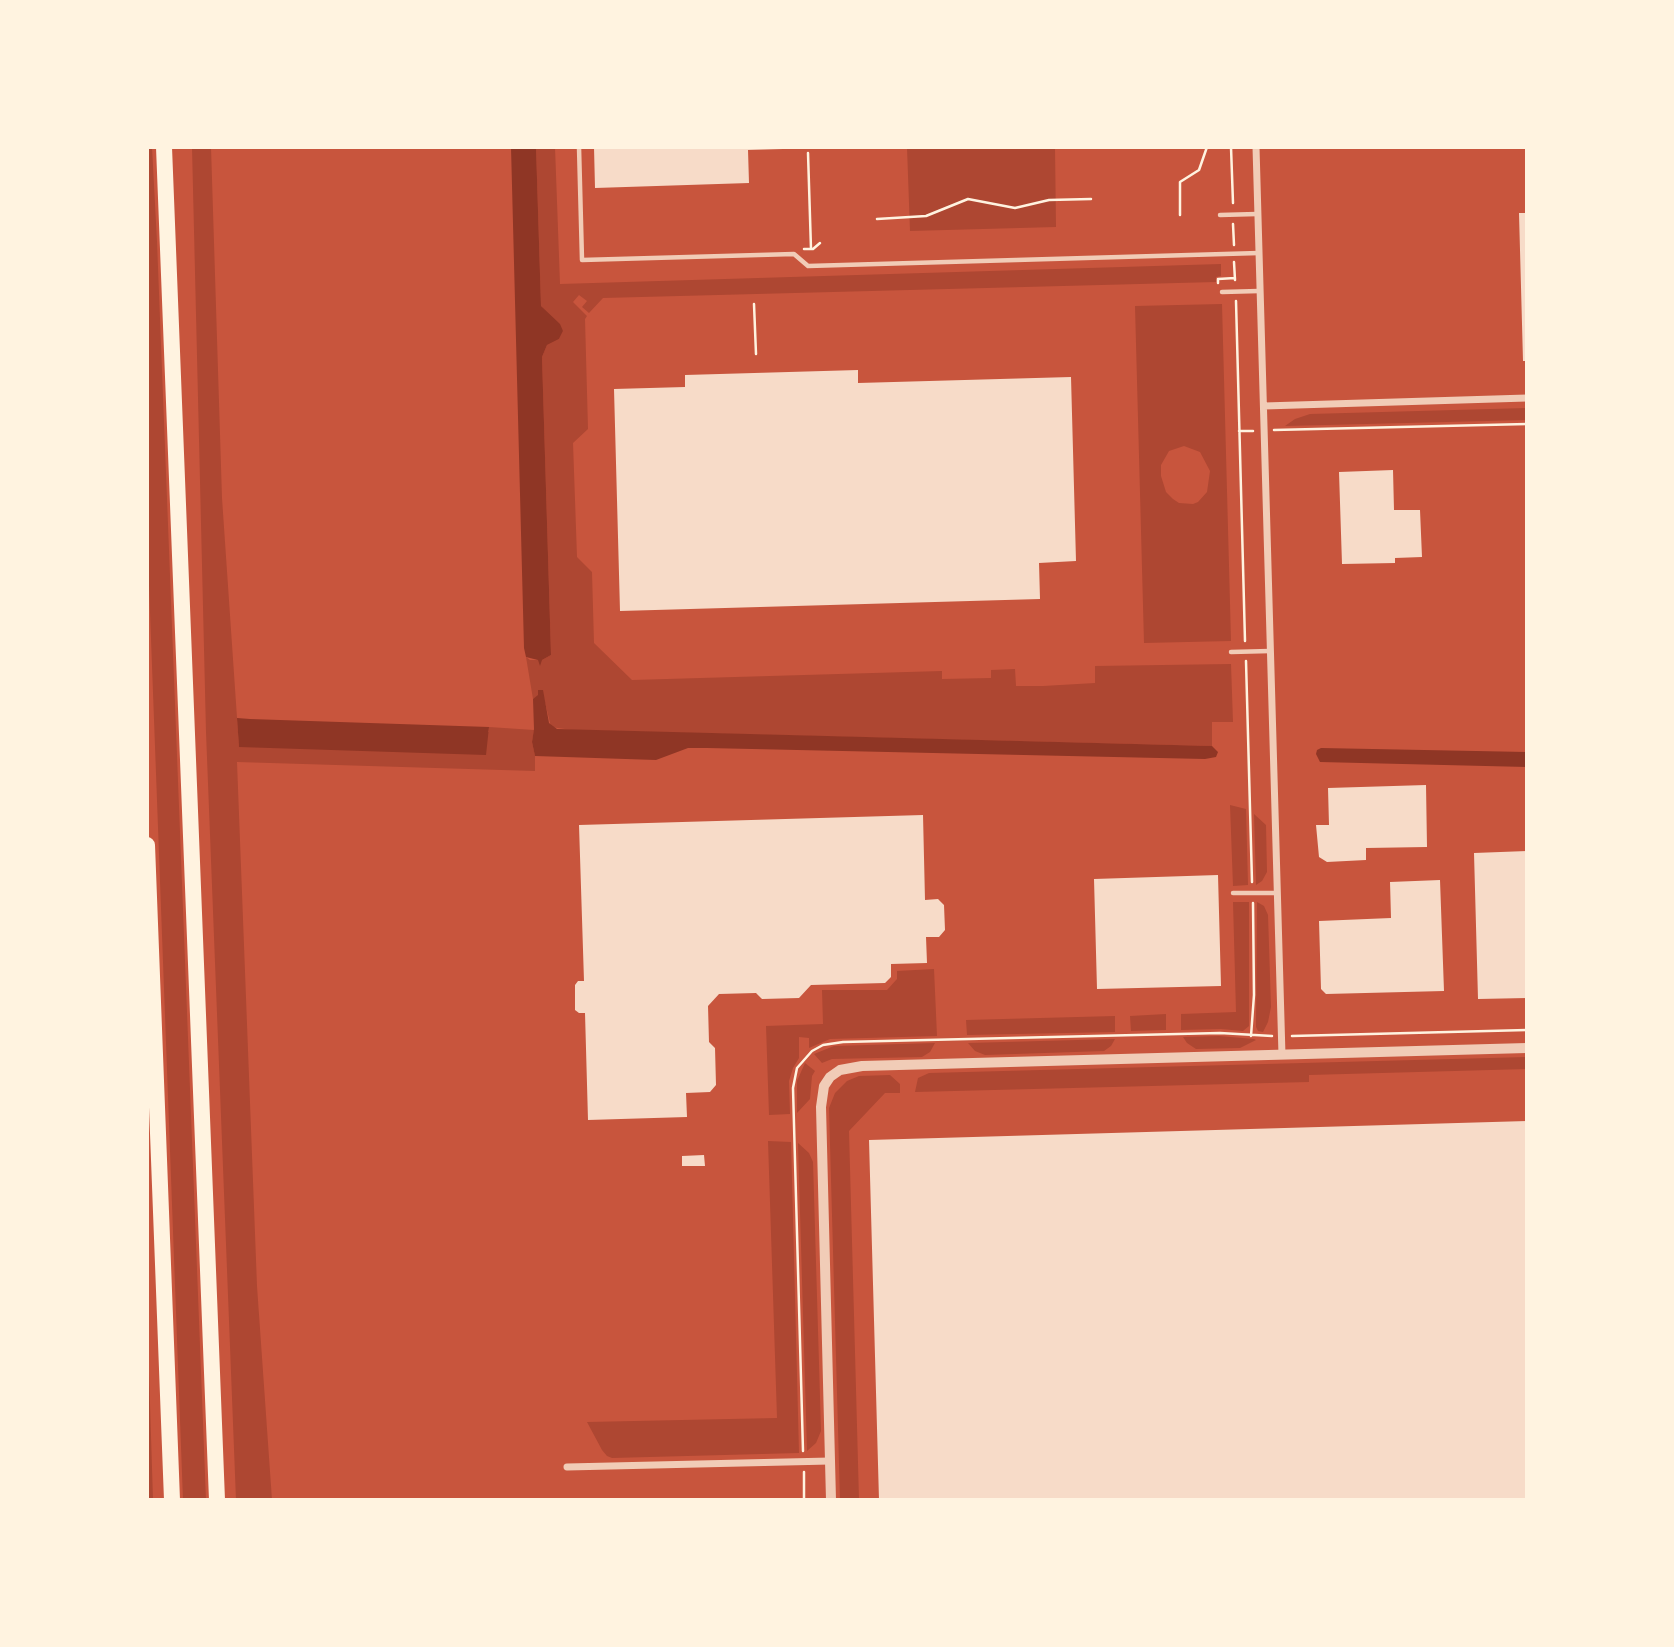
<!DOCTYPE html>
<html>
<head>
<meta charset="utf-8">
<style>
	body { margin:0 }
	#map { position:relative; width:1674px; height:1647px; overflow:hidden; background:#c8553d; font-family:"IBM Plex Sans",sans-serif }
	canvas { display:block }
	.frame { position:absolute; inset:0; border:149px solid #fff3e0; pointer-events:none }
</style>
</head>
<body>
<div id="map">
<canvas width="1674" height="1647"></canvas>
<div class="frame"></div>
</div>
<script>
const c = document.querySelector('canvas').getContext('2d');
c.lineJoin = 'round';
function fill(path, color) { c.fillStyle = color; c.fill(path, 'evenodd'); }
const toPath = rows => new Path2D(rows.map(r => 'M' + r).join(''));
function trace(path, color, width, dash) { c.strokeStyle = color; c.lineWidth = width; c.lineCap = dash ? 'butt' : 'round'; c.setLineDash(dash || []); c.stroke(path); }
const green = toPath([
	[147,147,152,147,157,242,206,1500,183,1500,147,531],
	[192,147,211,147,222,498,239,747,489,732,489,727,534,730,532,742,535,756,535,771,237,762,257,1286,272,1500,236,1500,206,732],
	[536,147,555,147,560,284,1221,264,1221,276,1216,277,1216,282,603,298,589,313,582,307,587,301,579,295,573,302,587,316,585,319,588,429,573,443,577,557,592,572,594,643,632,680,942,671,942,679,991,678,991,670,1015,669,1016,686,1043,686,1095,683,1095,666,1231,664,1233,722,1212,722,1212,746,572,730,551,727,543,694,533,699,526,657,530,660,542,660,551,655,542,357,547,345,559,339,563,331,541,306],
	[907,147,1055,147,1056,227,910,231],
	[1222,304,1231,641,1144,643,1135,306],
	[1184,446,1200,452,1210,471,1207,492,1198,502,1193,504,1179,503,1173,499,1166,492,1161,476,1161,465,1169,451],
	[1527,408,1527,420,1285,426,1295,419,1310,414],
	[1230,805,1246,809,1248,885,1233,886],
	[1254,814,1266,825,1267,872,1262,881,1256,885],
	[1233,902,1249,902,1249,1026,1243,1031,1221,1029,1181,1030,1181,1014,1236,1012],
	[1257,902,1264,906,1268,915,1271,1007,1268,1022,1263,1032,1258,1031,1256,1027],
	[934,969,937,1036,830,1039,809,1048,809,1038,799,1037,799,1058,793,1068,789,1081,790,1114,769,1115,766,1026,823,1024,822,990,887,990,897,979,897,971],
	[1166,1014,1166,1030,1131,1031,1130,1016],
	[1115,1016,1115,1032,967,1035,966,1020],
	[1219,1036,1254,1039,1256,1040,1240,1048,1196,1049,1187,1043,1183,1037],
	[1115,1039,1111,1046,1104,1051,985,1055,975,1051,968,1043],
	[935,1043,930,1052,922,1057,832,1059,822,1063,814,1054,834,1046],
	[1527,1057,1527,1069,1309,1075,1309,1082,915,1092,918,1078,929,1073],
	[805,1063,815,1071,812,1076,810,1099,797,1113,797,1081],
	[890,1075,900,1084,900,1093,885,1093,849,1131,859,1500,840,1500,829,1108,835,1093,847,1081,859,1076],
	[768,1141,791,1142,799,1453,612,1458,607,1456,602,1450,587,1422,777,1418],
	[798,1143,809,1153,813,1162,821,1431,816,1443,807,1451],
	[147,1329,149,1372,153,1500,147,1500]
]);
const water = toPath([
	[511,147,536,147,541,306,560,324,563,331,559,339,547,345,542,357,551,655,542,660,540,666,538,660,526,657,524,648],
	[538,690,543,690,549,723,557,729,1212,746,1218,752,1216,757,1205,759,707,748,688,748,656,760,535,756,532,742,534,729,533,699,538,695],
	[237,718,250,719,489,727,486,755,239,747],
	[1321,748,1527,752,1527,767,1320,762,1316,754,1317,750]
]);
const building = toPath([
	[594,147,783,147,783,149,748,150,749,183,595,188],
	[1519,213,1527,213,1527,361,1523,361],
	[858,370,858,383,1071,377,1076,561,1039,563,1040,599,620,611,614,389,685,387,685,375],
	[1393,470,1394,510,1420,510,1422,557,1395,558,1395,563,1342,564,1339,472],
	[1426,785,1427,847,1366,848,1366,860,1327,862,1319,857,1316,825,1329,825,1328,788],
	[923,815,925,900,938,899,944,905,945,930,939,937,926,937,927,963,891,964,891,977,885,983,811,985,799,998,762,999,756,993,719,994,708,1006,709,1042,715,1048,716,1085,710,1092,686,1093,687,1117,588,1120,585,1013,579,1013,575,1010,575,985,578,981,584,981,579,825],
	[1527,851,1527,998,1478,999,1474,853],
	[1218,875,1221,986,1097,989,1094,879],
	[1440,880,1444,991,1326,994,1321,989,1319,921,1391,918,1390,882],
	[1527,1121,1527,1500,879,1500,869,1140],
	[704,1155,705,1166,682,1166,682,1156]
]);
const path = toPath([
	[1231,147,1233,203],
	[808,153,811,249],
	[1180,215,1180,182,1199,170,1207,147],
	[877,219,926,216,968,199,1015,208,1049,200,1091,199],
	[1233,224,1234,245],
	[804,249,813,249,820,243],
	[1234,262,1235,280],
	[1218,283,1218,279,1235,278],
	[1236,301,1245,641],
	[754,304,756,354],
	[1274,430,1527,424],
	[1239,431,1253,431],
	[1246,661,1252,882],
	[1251,1036,1254,995,1253,903],
	[1292,1036,1527,1030],
	[803,1451,793,1088,797,1068,812,1051,823,1045,843,1042,1220,1033,1272,1036],
	[804,1472,804,1500]
]);
const service = toPath([
	[579,147,582,260,794,254,808,266,1259,253],
	[1220,215,1257,214],
	[1222,292,1259,291],
	[1231,652,1270,651],
	[1233,893,1276,893]
]);
const minor = toPath([
	[1256,147,1282,1055],
	[1264,406,1527,398],
	[567,1467,830,1461]
]);
const tertiary = toPath([
	[831,1500,821,1107,824,1086,830,1077,840,1070,862,1066,1527,1048]
]);
const motorway = toPath([
	[164,147,217,1500],
	[147,845,172,1500]
]);
fill(green, '#ae4732');
fill(water, '#8f3625');
fill(building, '#f7dbc8');
trace(path, '#fff3e0', 2.5);
trace(service, '#f1ccb7', 4.5);
trace(minor, '#f1ccb7', 7);
trace(tertiary, '#f1ccb7', 10);
trace(motorway, '#fff3e0', 16);
</script>
</body>
</html>
